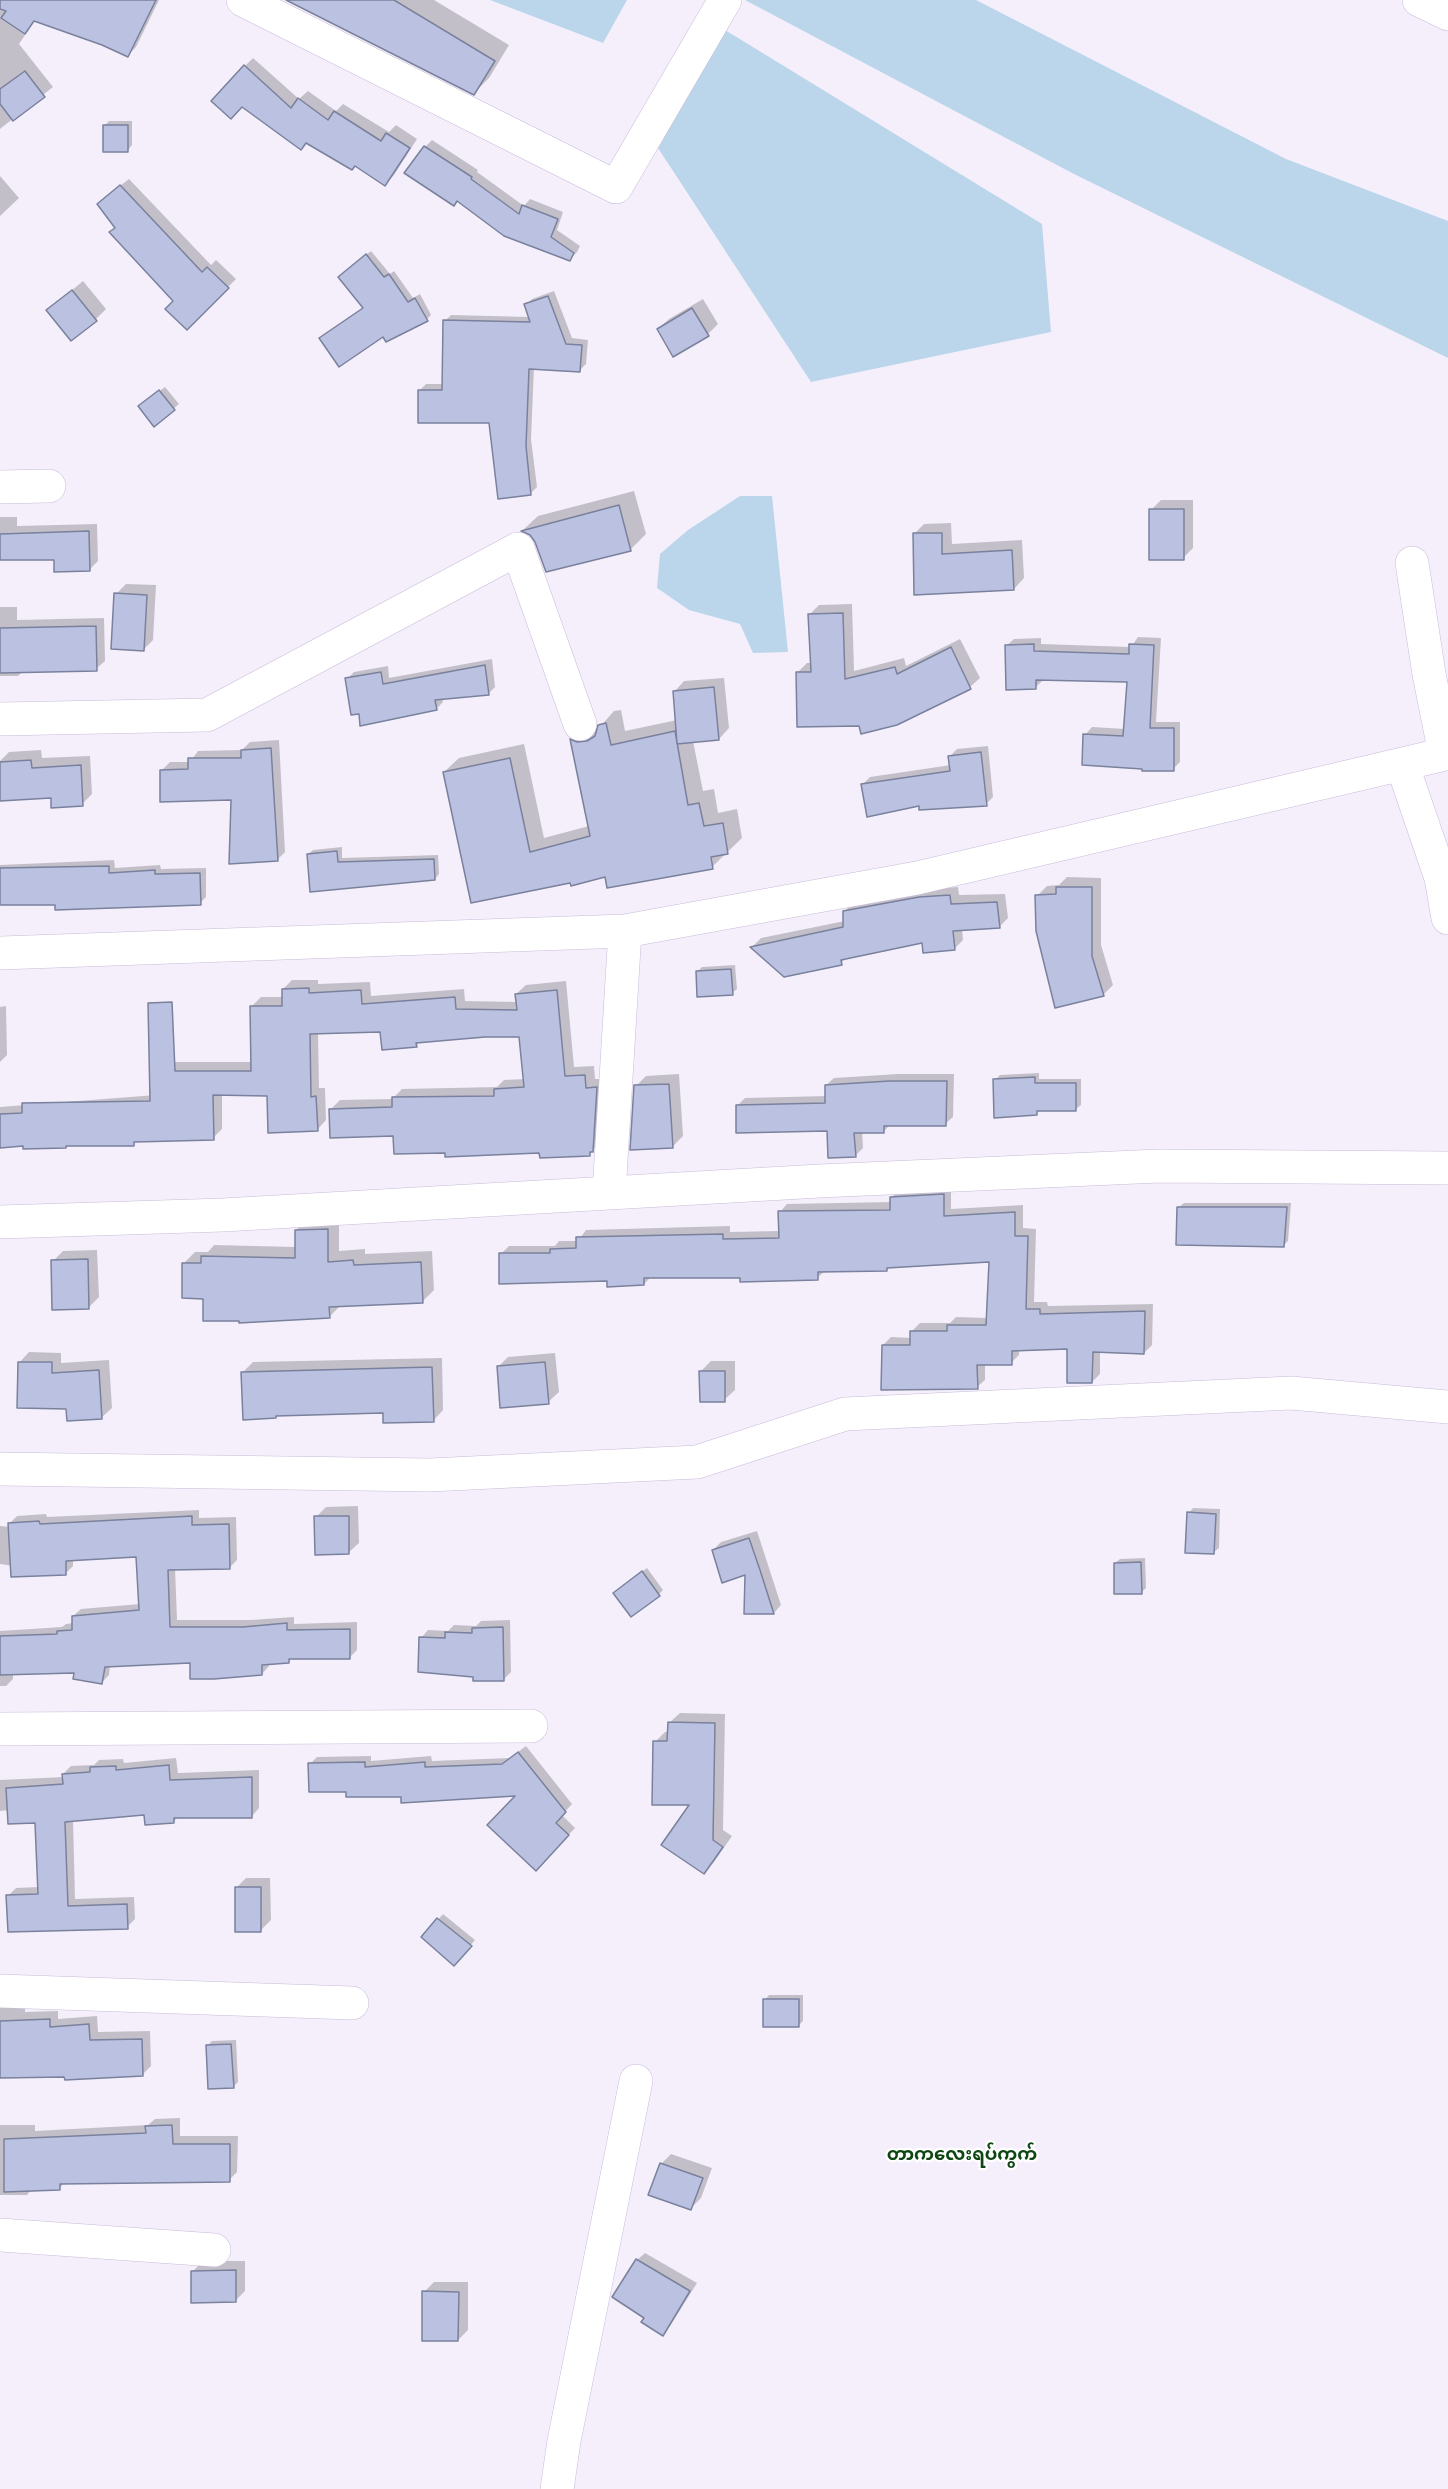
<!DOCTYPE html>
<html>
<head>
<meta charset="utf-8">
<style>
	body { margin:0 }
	canvas { display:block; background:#f4effb }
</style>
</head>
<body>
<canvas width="1448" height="2489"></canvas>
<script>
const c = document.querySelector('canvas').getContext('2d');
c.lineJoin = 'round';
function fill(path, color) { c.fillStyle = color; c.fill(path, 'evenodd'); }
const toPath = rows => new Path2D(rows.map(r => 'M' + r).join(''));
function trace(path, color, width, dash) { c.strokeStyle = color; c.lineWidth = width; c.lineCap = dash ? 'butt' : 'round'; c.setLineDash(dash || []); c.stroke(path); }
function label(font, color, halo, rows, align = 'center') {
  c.font = font + ' Ubuntu,"Noto Sans Myanmar",sans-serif'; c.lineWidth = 4.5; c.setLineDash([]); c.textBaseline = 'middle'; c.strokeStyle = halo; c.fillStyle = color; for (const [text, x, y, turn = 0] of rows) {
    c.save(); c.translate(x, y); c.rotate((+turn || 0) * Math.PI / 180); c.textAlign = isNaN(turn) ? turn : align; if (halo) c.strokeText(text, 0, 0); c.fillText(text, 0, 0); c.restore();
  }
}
const water = toPath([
	[490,0,627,0,603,43],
	[745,0,976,0,1286,159,1448,221,1448,358,1074,174],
	[725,30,1042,224,1051,332,811,382,658,148],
	[740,496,772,496,788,652,753,653,740,624,689,610,657,588,660,554,688,530]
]);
const shadow = toPath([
	[0,0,159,0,136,47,127,56,102,43,35,20,19,44,53,87,0,129],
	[303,0,434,0,509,45,489,78,474,93],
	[253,58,299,99,308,91,336,111,343,104,389,132,396,125,417,139,394,175,385,184,356,165,352,168,245,66],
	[109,121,132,121,132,145,128,150,104,126],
	[432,140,478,170,477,172,524,206,530,199,563,212,557,230,580,246,577,252,570,259,458,200,425,147],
	[0,176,19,198,0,216],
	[129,179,211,265,216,260,236,279,187,328,175,301,107,196],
	[371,251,390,274,394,271,413,298,420,294,431,315,427,319,383,334,326,333,364,307,344,272],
	[83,281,106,309,96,319,48,310],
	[554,291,572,338,588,340,586,364,580,370,534,367,531,439,537,487,531,493,490,422,420,390,426,384,444,384,445,321,451,315,530,317,526,305,532,299],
	[703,299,718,324,708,334,673,355,658,329,669,319],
	[165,387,179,404,155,424,145,402],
	[634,491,646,534,630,550,537,541,531,533,523,530,538,516],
	[1161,500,1193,500,1193,548,1183,558,1151,510],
	[0,517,17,517,17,526,97,524,98,561,89,570,56,559,0,558],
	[951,523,952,544,1022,540,1024,578,1014,589,916,593,914,534,924,524],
	[126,584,156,585,153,640,143,650,116,594],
	[852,604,854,671,904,658,906,666,960,639,980,678,970,687,860,725,797,673,807,663,812,663,809,615,819,605],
	[0,607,17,607,17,620,104,618,105,661,96,669,23,671,18,676,0,676],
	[1138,637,1161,638,1156,722,1180,722,1180,762,1173,769,1085,735,1092,727,1125,729,1128,681,1043,680,1036,687,1006,646,1014,639,1041,638,1041,644,1131,647],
	[492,659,495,687,488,694,442,698,443,702,436,709,360,712,347,679,354,672,388,666,389,678],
	[724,678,729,728,719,739,693,741,703,791,714,789,718,813,737,809,742,838,712,867,606,875,472,902,444,772,459,758,524,744,544,838,589,826,571,740,585,726,592,729,599,728,614,711,621,710,625,731,677,720,674,692,684,681],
	[279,740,285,852,277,860,232,798,161,771,170,762,190,762,198,751,242,750,250,742],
	[988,746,993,797,986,804,920,805,863,784,870,777,951,765,950,756,957,749],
	[41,750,42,758,90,756,92,794,82,804,0,785,0,761,9,752],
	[342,847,342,858,438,855,439,874,435,879,311,890,308,854,313,850],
	[114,860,115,868,160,865,161,869,206,868,206,897,200,903,0,903,0,865],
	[1067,877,1101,878,1101,945,1113,985,1103,995,1037,896,1047,886,1059,885],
	[958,887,959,895,1005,894,1008,918,999,927,962,929,963,940,954,949,923,941,847,957,841,963,752,947,761,938,845,921,845,911,854,902,929,889],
	[735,965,737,989,732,993,697,972,702,967],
	[292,980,318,980,318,984,370,982,371,996,464,989,465,1001,517,1002,516,994,526,985,566,981,574,1067,594,1066,595,1079,605,1079,598,1145,589,1154,541,1151,447,1151,394,1134,331,1109,340,1100,392,1099,402,1089,497,1087,504,1080,525,1079,521,1036,485,1036,420,1041,416,1046,382,1030,318,1033,319,1088,325,1088,326,1120,317,1130,268,1095,222,1094,222,1129,213,1138,137,1140,133,1144,67,1145,66,1147,25,1144,0,1147,0,1107,156,1095,164,1062,253,1062,252,1006,261,997,283,997,283,989],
	[6,1006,7,1055,0,1062,0,1007],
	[1039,1073,1039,1079,1081,1079,1081,1105,1076,1109,1040,1109,1036,1113,995,1080,1000,1075],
	[679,1074,683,1136,673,1146,636,1086,646,1076],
	[898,1074,954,1074,953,1117,945,1124,891,1124,884,1131,862,1131,863,1148,855,1156,828,1129,737,1106,745,1098,827,1096,826,1085,834,1078],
	[951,1187,951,1209,1023,1205,1023,1228,1036,1229,1034,1302,1047,1302,1048,1306,1153,1304,1152,1345,1144,1353,1100,1351,1100,1374,1092,1382,1069,1348,1019,1349,1019,1355,1011,1363,985,1364,985,1380,977,1387,883,1345,891,1337,912,1338,912,1331,920,1323,950,1323,956,1317,988,1318,991,1261,889,1267,886,1270,825,1271,817,1278,652,1276,644,1284,608,1280,501,1254,509,1246,555,1246,559,1241,578,1241,586,1230,730,1226,730,1232,780,1231,780,1212,787,1204,891,1202,892,1197,900,1189],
	[1184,1203,1291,1203,1288,1241,1283,1246,1179,1207],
	[339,1218,339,1251,365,1249,365,1254,432,1251,434,1290,423,1301,341,1305,329,1317,205,1297,184,1263,195,1252,208,1252,214,1245,296,1247,296,1230,308,1219],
	[97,1250,99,1297,89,1307,53,1261,63,1251],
	[29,1352,61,1353,61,1363,109,1360,112,1408,101,1418,19,1363],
	[555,1353,559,1392,548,1402,498,1367,508,1357],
	[442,1358,443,1410,433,1421,385,1412,243,1372,253,1362],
	[711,1361,735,1361,735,1390,724,1400,701,1371],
	[358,1506,359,1543,348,1553,316,1517,326,1507],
	[1193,1508,1220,1509,1219,1548,1214,1552,1189,1513],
	[199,1510,199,1518,236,1517,237,1560,230,1567,175,1568,177,1620,251,1620,294,1617,294,1624,357,1622,357,1650,350,1657,293,1657,289,1661,269,1663,269,1666,262,1674,191,1661,110,1665,109,1675,102,1682,76,1671,13,1673,13,1679,6,1686,0,1686,0,1631,62,1627,66,1624,74,1623,73,1616,81,1609,140,1604,137,1556,73,1559,73,1566,65,1574,0,1564,0,1526,10,1527,10,1523,17,1516,46,1514,47,1517],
	[757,1531,781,1605,774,1613,746,1573,713,1550,721,1542],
	[1145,1558,1146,1588,1142,1592,1115,1563,1120,1559],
	[647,1568,663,1590,659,1594,619,1588],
	[510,1620,511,1672,504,1679,475,1675,421,1638,428,1630,448,1631,454,1625,476,1626,481,1621],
	[680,1713,725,1714,723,1830,732,1836,714,1862,704,1873,692,1804,655,1742,665,1732,669,1732,669,1723],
	[526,1746,572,1804,562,1815,575,1828,536,1869,519,1794,402,1796,347,1790,310,1764,317,1757,371,1756,371,1761,431,1756,432,1761,510,1758],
	[176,1758,178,1773,259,1770,259,1808,252,1816,178,1817,174,1821,145,1813,73,1820,75,1899,134,1897,135,1919,127,1927,8,1896,16,1888,39,1887,37,1821,9,1810,0,1811,0,1780,64,1777,63,1774,71,1766,94,1765,99,1760,123,1759,124,1763],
	[246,1878,270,1878,271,1920,261,1930,236,1888],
	[443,1914,475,1940,459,1959,423,1937],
	[769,1995,803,1995,803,2021,798,2026,765,2000],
	[25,2007,25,2012,58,2011,58,2019,97,2016,98,2032,150,2031,151,2066,142,2075,0,2077,0,2008],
	[236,2040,238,2082,233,2087,207,2046,212,2041],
	[180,2118,180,2136,238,2136,237,2172,229,2180,65,2182,59,2189,32,2189,27,2195,0,2195,0,2125,35,2125,35,2131,148,2125,155,2119],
	[671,2154,712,2168,701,2198,691,2208,661,2164],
	[645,2253,697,2283,670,2326,662,2334,637,2260],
	[203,2261,245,2261,245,2291,235,2301,192,2272],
	[434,2282,468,2282,468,2330,458,2340,424,2292]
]);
const building = toPath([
	[0,0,156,0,128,57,102,45,34,21,25,34,1,18,6,11,0,9,0,0],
	[286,0,394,0,495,61,474,95,286,0],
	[244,65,291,108,298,98,328,120,334,111,381,141,386,133,410,148,385,186,355,166,352,170,306,143,301,150,242,107,231,119,211,101,244,65],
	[25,71,45,97,13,121,0,104,0,89,25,71],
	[103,125,128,125,128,152,103,152,103,125],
	[424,146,472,177,471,179,519,214,522,205,558,219,551,237,574,253,570,261,504,236,457,201,454,206,404,173,424,146],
	[120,185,202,272,207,267,229,288,187,330,165,309,173,301,109,232,115,228,97,204,120,185],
	[366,254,384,277,389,274,408,302,415,298,428,321,386,342,383,337,339,367,319,338,363,308,338,277,366,254],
	[72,290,97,321,71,341,46,310,72,290],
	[548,296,566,344,582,345,580,372,529,369,526,446,531,495,498,499,489,423,418,423,418,390,442,390,443,320,530,322,524,304,548,296],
	[692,308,709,336,673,357,657,329,692,308],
	[159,390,175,410,154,427,138,406,159,390],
	[619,505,631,551,546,572,535,542,530,535,521,531,619,505],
	[1149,509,1184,509,1184,560,1149,560,1149,509],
	[89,531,90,571,54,572,54,560,0,560,0,534,89,531],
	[913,533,942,533,942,554,1012,550,1014,590,914,595,913,533],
	[114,593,147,595,144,651,111,649,114,593],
	[843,613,845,679,895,667,897,674,951,647,971,689,897,725,861,734,859,726,797,727,796,672,811,672,808,614,843,613],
	[96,626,97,671,0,673,0,628,96,626],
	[1034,644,1034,651,1129,654,1129,644,1154,645,1150,728,1174,728,1174,771,1142,771,1142,769,1082,765,1083,734,1123,736,1127,682,1036,680,1036,689,1006,690,1005,645,1034,644],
	[485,665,489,695,435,700,437,710,360,726,359,714,351,715,345,678,381,672,383,684,485,665],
	[714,687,719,740,677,744,673,691,714,687],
	[606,723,611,745,675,731,688,805,699,803,704,826,723,823,728,854,711,857,713,869,607,888,605,877,571,886,570,883,471,903,443,772,510,758,530,852,590,836,570,739,577,742,587,741,595,736,598,725,606,723],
	[271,748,278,861,229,864,231,800,160,802,160,770,188,769,188,758,241,758,241,750,271,748],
	[981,752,987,806,919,810,919,806,867,817,861,784,950,771,948,756,981,752],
	[31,760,32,768,81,765,83,806,51,808,51,798,0,801,0,762,31,760],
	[337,851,338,862,434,859,435,880,310,892,307,854,337,851],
	[109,866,109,873,155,870,155,874,200,873,201,905,55,910,55,905,0,905,0,868,109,866],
	[1056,887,1092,887,1092,956,1104,996,1055,1008,1036,931,1035,895,1056,894,1056,887],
	[950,895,951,904,997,902,1000,928,953,931,955,950,923,953,922,943,841,960,842,965,784,977,750,947,843,927,843,911,919,897,950,895],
	[731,969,733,995,697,997,696,971,731,969],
	[309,988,309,993,361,990,362,1004,455,997,456,1009,517,1010,515,994,557,990,565,1076,585,1075,586,1088,597,1087,593,1152,590,1152,590,1156,540,1158,539,1153,445,1157,445,1153,394,1154,393,1136,330,1138,329,1109,392,1107,392,1097,494,1096,494,1089,524,1087,519,1037,485,1037,416,1043,417,1047,382,1050,380,1032,310,1034,311,1097,316,1096,318,1131,268,1133,267,1096,213,1095,214,1140,134,1142,134,1146,66,1146,66,1148,23,1149,23,1146,0,1148,0,1114,22,1113,22,1103,150,1101,148,1003,172,1002,175,1071,251,1071,250,1006,282,1006,282,989,309,988],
	[1035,1077,1035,1083,1076,1083,1076,1111,1037,1111,1037,1115,994,1118,993,1079,1035,1077],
	[889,1081,947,1081,946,1126,884,1126,884,1133,854,1133,856,1157,828,1158,827,1131,736,1133,736,1105,825,1103,825,1085,889,1081],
	[669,1084,673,1148,630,1150,634,1085,669,1084],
	[944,1194,944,1216,1015,1212,1015,1236,1028,1236,1026,1309,1040,1309,1040,1314,1145,1311,1144,1354,1093,1352,1092,1383,1067,1383,1067,1349,1012,1351,1012,1365,977,1365,978,1389,881,1390,882,1345,910,1345,910,1331,947,1331,947,1325,986,1325,989,1262,887,1268,887,1271,818,1272,818,1280,740,1282,740,1278,644,1278,644,1285,607,1287,607,1281,499,1284,499,1253,550,1253,550,1249,576,1248,576,1237,723,1234,723,1239,779,1238,778,1211,890,1210,890,1197,944,1194],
	[1177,1207,1287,1207,1284,1247,1176,1245,1177,1207],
	[328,1229,328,1262,353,1260,354,1265,421,1262,423,1303,329,1307,330,1318,239,1323,239,1321,203,1321,203,1299,182,1298,182,1263,201,1263,201,1256,295,1258,295,1230,328,1229],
	[88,1259,89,1309,52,1310,51,1260,88,1259],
	[18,1362,52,1362,52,1373,99,1370,102,1419,67,1421,66,1409,17,1408,18,1362],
	[545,1362,549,1404,500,1408,497,1366,545,1362],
	[432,1367,434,1422,383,1423,383,1413,276,1416,276,1418,243,1420,241,1372,432,1367],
	[699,1371,725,1371,725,1402,700,1402,699,1371],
	[1187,1512,1216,1514,1214,1554,1185,1553,1187,1512],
	[192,1516,192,1525,229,1524,230,1569,168,1570,170,1627,243,1627,287,1623,287,1630,350,1629,350,1659,289,1659,289,1663,262,1665,262,1675,214,1679,190,1679,190,1663,105,1667,102,1684,73,1679,74,1673,0,1675,0,1636,57,1634,57,1631,72,1630,72,1616,139,1610,136,1557,66,1561,66,1575,11,1577,8,1523,39,1521,40,1524,192,1516],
	[314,1516,349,1516,349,1554,315,1555,314,1516],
	[749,1538,760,1570,774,1614,744,1614,745,1575,722,1583,712,1550,749,1538],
	[1141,1562,1142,1594,1114,1594,1114,1563,1141,1562],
	[642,1571,660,1596,631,1617,613,1593,642,1571],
	[503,1627,504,1681,473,1681,473,1677,418,1672,419,1637,445,1638,445,1632,472,1633,472,1628,503,1627],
	[668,1722,715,1723,713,1840,723,1847,704,1874,661,1845,689,1805,652,1805,653,1741,667,1741,668,1722],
	[518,1752,566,1812,556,1823,569,1835,536,1871,487,1825,515,1796,401,1803,401,1797,346,1797,346,1792,309,1792,308,1763,365,1762,365,1767,425,1762,425,1767,502,1764,518,1752],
	[169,1765,170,1780,252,1777,252,1818,174,1818,174,1823,145,1825,144,1815,65,1822,68,1906,127,1904,128,1929,8,1932,6,1895,38,1894,35,1823,8,1824,6,1788,63,1784,62,1774,90,1772,90,1767,116,1766,116,1770,169,1765],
	[235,1887,261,1887,261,1932,235,1932,235,1887],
	[437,1918,472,1946,454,1966,421,1937,437,1918],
	[763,1999,799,1999,799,2027,763,2027,763,1999],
	[50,2019,50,2027,89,2024,90,2040,142,2039,143,2076,65,2080,64,2077,0,2078,0,2021,50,2019],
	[231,2044,234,2088,208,2089,206,2045,231,2044],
	[172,2125,173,2144,230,2144,230,2182,60,2184,60,2190,4,2192,4,2139,146,2133,145,2126,172,2125],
	[660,2163,703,2178,691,2210,648,2195,660,2163],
	[636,2259,690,2291,663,2336,641,2322,644,2318,612,2297,636,2259],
	[236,2270,236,2302,191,2303,191,2271,236,2270],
	[422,2291,459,2292,458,2341,422,2341,422,2291]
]);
const street = toPath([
	[243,0,616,187,725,0],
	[1419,0,1448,14],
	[0,487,49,486],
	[0,719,207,715,518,549,580,724],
	[1402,764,1441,878,1448,918],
	[0,953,625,931,917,878,1445,754,1429,674,1412,563],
	[609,1193,625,931],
	[0,1222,223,1215,820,1181,1159,1166,1448,1168],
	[0,1469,430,1475,697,1462,845,1414,1291,1393,1448,1407],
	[0,1729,531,1726],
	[0,1991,352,2003],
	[0,2235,214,2250],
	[557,2489,564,2441,636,2081]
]);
const quarterNames = [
	["တာကလေးရပ်ကွက်",962,2154]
];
fill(water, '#bbd6eb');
fill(shadow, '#0003');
fill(building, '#bbc2e1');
trace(building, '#7a819d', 1.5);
trace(street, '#c9bbd9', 34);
trace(street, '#fff', 33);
label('bold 18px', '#0d4612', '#fff', quarterNames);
</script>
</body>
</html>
